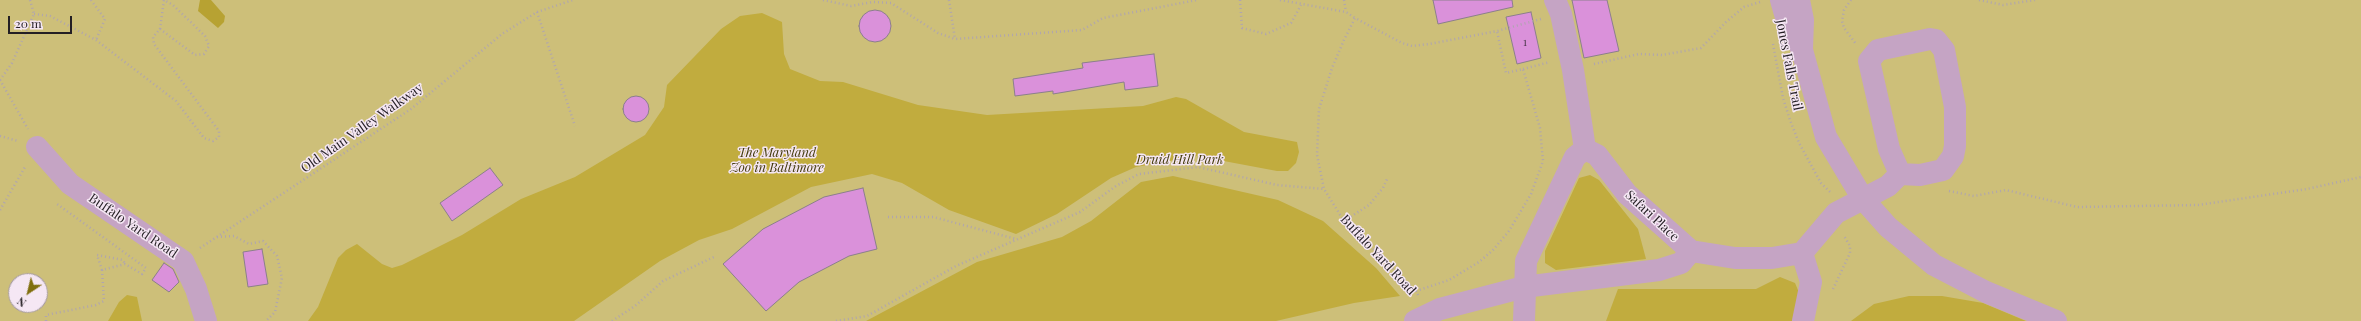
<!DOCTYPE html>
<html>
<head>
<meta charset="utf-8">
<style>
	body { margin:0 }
	#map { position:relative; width:2361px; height:321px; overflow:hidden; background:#f5e7f4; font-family:"Playfair Display",serif }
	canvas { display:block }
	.north { position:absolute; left:8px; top:273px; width:40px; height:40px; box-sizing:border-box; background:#f5e7f4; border:1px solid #a197a1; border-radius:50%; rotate:215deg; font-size:11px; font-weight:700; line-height:16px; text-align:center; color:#241f24 }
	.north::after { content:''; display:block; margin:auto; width:14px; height:18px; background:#806f0e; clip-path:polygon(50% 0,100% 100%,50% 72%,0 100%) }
	.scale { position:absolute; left:8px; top:16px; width:64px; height:18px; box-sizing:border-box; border:2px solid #241f24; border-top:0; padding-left:5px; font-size:12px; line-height:14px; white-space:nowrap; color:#241f24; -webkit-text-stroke:3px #f5e7f4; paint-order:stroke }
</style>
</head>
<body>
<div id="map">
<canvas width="2361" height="321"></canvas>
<div class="north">N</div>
<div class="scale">20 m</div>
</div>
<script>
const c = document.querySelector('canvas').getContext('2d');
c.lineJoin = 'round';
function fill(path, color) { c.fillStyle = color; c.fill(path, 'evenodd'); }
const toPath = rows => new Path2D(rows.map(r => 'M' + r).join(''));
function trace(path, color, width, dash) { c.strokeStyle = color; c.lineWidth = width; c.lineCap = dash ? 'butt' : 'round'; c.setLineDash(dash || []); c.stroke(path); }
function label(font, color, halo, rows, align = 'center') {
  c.font = font + ' "Playfair Display",serif'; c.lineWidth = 3; c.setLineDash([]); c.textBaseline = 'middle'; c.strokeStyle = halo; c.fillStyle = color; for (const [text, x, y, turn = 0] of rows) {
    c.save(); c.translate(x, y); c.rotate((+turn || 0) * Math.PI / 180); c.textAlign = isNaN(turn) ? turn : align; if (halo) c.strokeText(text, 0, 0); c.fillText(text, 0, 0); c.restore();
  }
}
const green = toPath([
	[0,0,2361,0,2361,321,0,321],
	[16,281,40,281,40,305,16,305]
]);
const forest = toPath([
	[762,13,782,22,784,54,790,69,820,81,843,82,918,105,987,115,1143,106,1176,97,1186,99,1244,132,1297,142,1299,152,1296,163,1288,171,1277,171,1197,156,1136,167,1111,178,1057,214,1016,234,949,210,902,183,872,174,811,187,732,229,699,240,660,261,574,321,308,321,318,307,338,258,346,250,357,244,382,264,392,268,402,265,462,235,521,199,575,177,645,135,664,107,667,85,721,29,740,16],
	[1590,175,1599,180,1638,229,1646,259,1556,270,1545,263,1545,251,1579,178],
	[1173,176,1278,200,1323,221,1376,268,1400,296,1354,303,1276,321,866,321,977,262,1062,237,1091,221,1141,182],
	[1780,277,1795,283,1800,295,1797,321,1606,321,1618,289,1756,289],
	[127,295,137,297,142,321,108,321,119,302],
	[1909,296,1942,296,1983,303,2026,321,1851,321,1874,304]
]);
const water = toPath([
	[200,0,211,0,225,16,224,22,218,28,198,11]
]);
const building = toPath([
	[1433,0,1512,0,1513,7,1438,24,1433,0],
	[1572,0,1607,0,1619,51,1584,58,1572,0],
	'859 26a16 16 0 1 1 32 0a16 16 0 1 1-32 0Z',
	[1531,12,1541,58,1517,64,1506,17,1531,12],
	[1154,54,1158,86,1125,90,1124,82,1053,94,1053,91,1015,96,1013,79,1083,68,1082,63,1154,54],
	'623 109a13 13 0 1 1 26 0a13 13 0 1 1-26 0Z',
	[490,168,503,185,452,221,440,203,490,168],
	[863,188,877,249,849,256,799,282,766,311,723,264,763,229,824,197,863,188],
	[262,249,268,284,248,287,243,252,262,249],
	[164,263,173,269,179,282,169,292,152,280,164,263]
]);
const path = toPath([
	[91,0,105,19,96,40],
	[823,0,851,6,873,2,891,3,938,33,955,39,1082,30,1103,18,1197,0],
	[949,0,955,39],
	[1240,0,1242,28,1266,34,1291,23,1301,5],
	[1280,0,1346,12,1355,18],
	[1344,0,1346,12],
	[1851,0,1844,10,1842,21,1844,28,1856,44],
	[1979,0,2003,5,2035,0],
	[537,12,575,126],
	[34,14,50,16,96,40,176,101,204,138,213,141,219,137,219,131,154,44,153,37,160,29,195,55,204,54,209,46,205,36,173,5,164,0],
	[1773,44,1783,98,1790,120,1799,143,1821,183,1830,192],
	[1594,64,1639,54,1662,55,1701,48,1726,22,1744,7,1760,2],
	[1523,69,1550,62],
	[0,80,12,63,34,14,30,0],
	[0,80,28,129],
	[0,136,18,141],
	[1949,191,1974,196,2006,190,2077,207,2198,205,2307,189,2361,177],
	[0,210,25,167],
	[888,217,933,217,1016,239],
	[1344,221,1369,205,1383,188,1388,177],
	[217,237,234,236,249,244,263,241,277,256,282,278,275,312,266,321],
	[200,248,411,109,502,34,537,12,573,0],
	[102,270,97,255,123,260,125,264],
	[1833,289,1850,253,1850,246,1844,236],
	[1416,291,1449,280,1479,262,1493,250,1509,231,1531,194,1543,161,1540,128,1523,69,1506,73,1497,31],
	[1418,295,1416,291,1344,221,1324,189,1317,155,1319,109,1332,68,1344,40,1355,18,1402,43,1412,46,1429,44,1497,31,1541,19],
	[46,321,46,315,96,305,104,301,102,270,125,264,142,274,146,268,57,204,58,202],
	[612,321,635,306,663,281,716,256],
	[836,321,867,316,956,266,1080,212,1116,186,1139,174,1198,167,1277,185,1324,189]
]);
const minor = toPath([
	[1555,0,1561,14,1573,70,1585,149,1597,155,1627,194,1691,251,1735,258,1772,258,1802,253,1836,213,1888,186,1900,174,1920,175,1943,170,1953,156,1955,146,1955,107,1944,50,1936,40,1930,39,1878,50,1869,61,1889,149,1900,174],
	[1781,0,1787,21,1802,50,1826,137,1863,199,1888,227,1934,265,1986,292,2056,321],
	[1799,0,1803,20,1802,49],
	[37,147,70,184,183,261,196,289,206,321],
	[1802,253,1811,282,1803,321],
	[1415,321,1440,309,1524,287,1659,270,1681,263,1691,251],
	[1524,321,1526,261,1575,157,1585,149]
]);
const pathBridge = toPath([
	[160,29,164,0]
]);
const numberNames = [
	["1",1525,43]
];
const streetNames = [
	["Jones Falls Trail",1789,65,79],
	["Old Main Valley Walkway",362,128,-35],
	["Safari Place",1652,216,43],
	["Buffalo Yard Road",133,226,34],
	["Buffalo Yard Road",1378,255,47]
];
const parkNames = [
	["The Maryland",777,153],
	["Zoo in Baltimore",777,168],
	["Druid Hill Park",1180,160]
];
fill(green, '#cdbf79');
fill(forest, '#c1ac3e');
fill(water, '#b7a232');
fill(building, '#da91da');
trace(building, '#8c808b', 1);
trace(path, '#b0a5af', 2.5, [1, 3]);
trace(minor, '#c5a4c4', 22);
trace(pathBridge, '#b0a5af', 2.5, [1, 3]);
label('11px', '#523c52', null, numberNames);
label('13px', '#241f24', '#f5e7f4', streetNames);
label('italic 13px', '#453c0e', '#f5e7f4', parkNames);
</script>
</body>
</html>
